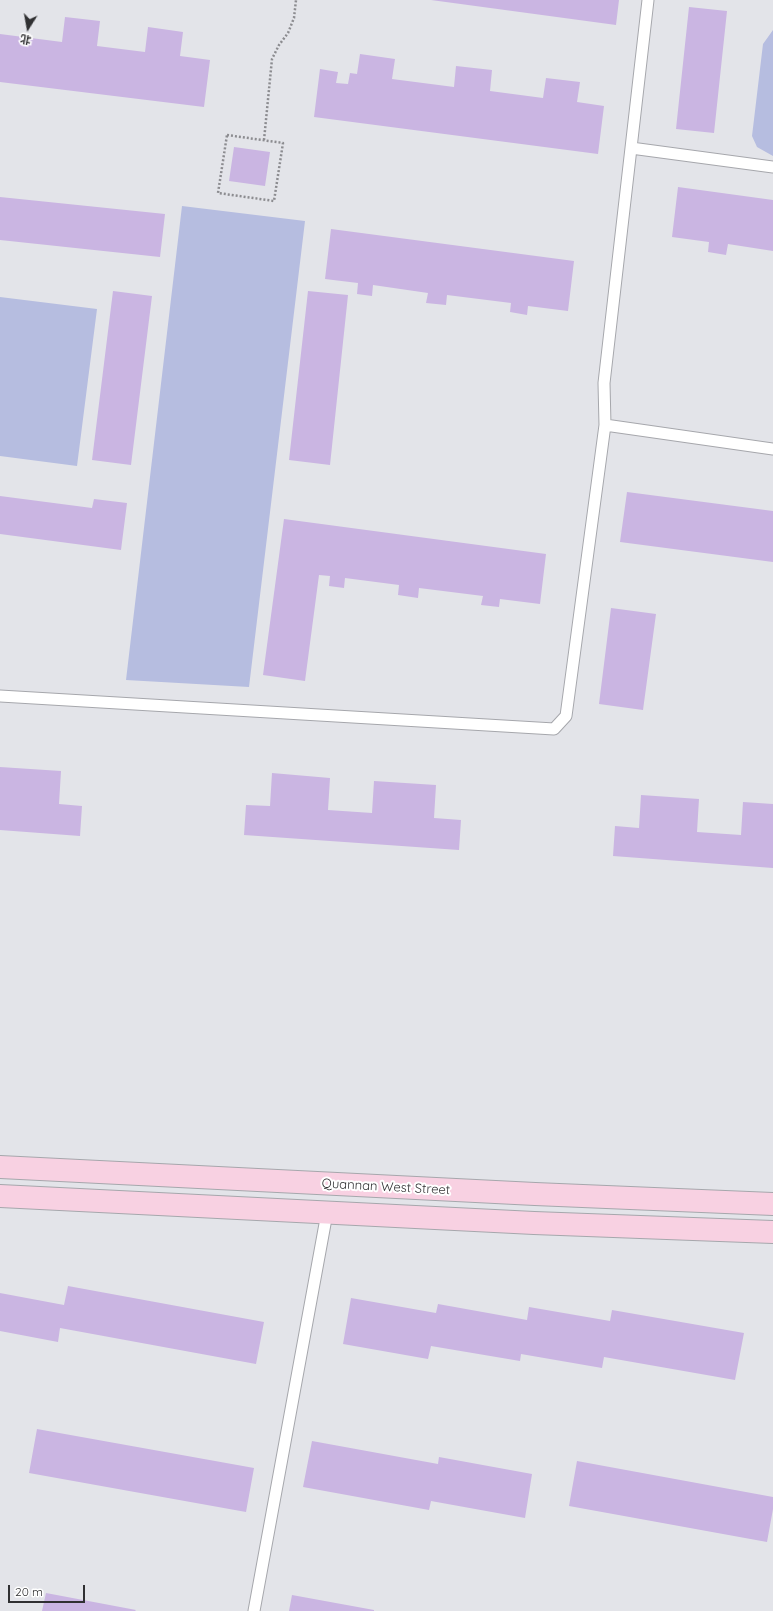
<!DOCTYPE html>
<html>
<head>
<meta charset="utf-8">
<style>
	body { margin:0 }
	#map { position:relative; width:773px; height:1611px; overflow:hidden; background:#e3e4e9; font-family:Quicksand,"Noto Sans SC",sans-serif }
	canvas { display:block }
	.north { position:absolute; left:8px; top:8px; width:40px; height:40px; -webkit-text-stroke:3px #fff; paint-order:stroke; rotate:191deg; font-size:11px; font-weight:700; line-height:16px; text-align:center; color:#303032 }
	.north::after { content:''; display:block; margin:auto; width:14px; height:18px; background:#303032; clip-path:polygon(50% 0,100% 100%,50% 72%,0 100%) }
	.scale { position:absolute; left:8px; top:1585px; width:77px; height:18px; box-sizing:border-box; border:2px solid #303032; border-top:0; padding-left:5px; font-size:12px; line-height:14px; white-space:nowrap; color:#303032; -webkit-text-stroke:3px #fff; paint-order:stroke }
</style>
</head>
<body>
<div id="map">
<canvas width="773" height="1611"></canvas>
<div class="north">北</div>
<div class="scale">20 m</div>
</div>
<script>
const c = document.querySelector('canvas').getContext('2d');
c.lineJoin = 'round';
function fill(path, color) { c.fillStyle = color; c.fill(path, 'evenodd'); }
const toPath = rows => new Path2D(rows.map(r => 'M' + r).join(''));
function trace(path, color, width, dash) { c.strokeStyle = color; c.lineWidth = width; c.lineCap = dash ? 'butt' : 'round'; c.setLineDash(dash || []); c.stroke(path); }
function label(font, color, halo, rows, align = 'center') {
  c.font = font + ' Quicksand,sans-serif'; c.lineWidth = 4; c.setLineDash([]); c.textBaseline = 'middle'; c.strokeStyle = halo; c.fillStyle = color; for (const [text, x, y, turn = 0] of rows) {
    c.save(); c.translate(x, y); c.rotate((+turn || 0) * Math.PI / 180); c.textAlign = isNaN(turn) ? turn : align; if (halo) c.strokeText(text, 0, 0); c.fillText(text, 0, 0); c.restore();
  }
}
const green = toPath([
	[773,30,773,156,757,147,752,136,763,44],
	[182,206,305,221,249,687,126,680],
	[0,297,97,309,77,466,0,456]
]);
const building = toPath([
	[431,0,619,0,616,25],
	[689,7,727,11,714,133,676,129],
	[65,17,100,21,97,46,145,52,148,27,183,32,180,56,210,60,204,107,0,82,0,34,62,42],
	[360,54,395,59,392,79,454,87,456,66,492,70,490,91,543,98,546,78,580,82,577,102,604,106,598,154,314,117,320,69,338,72,336,83,348,84,350,73,357,74],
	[234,147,270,152,265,186,229,181],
	[678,187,773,200,773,251,728,244,726,255,708,252,709,242,672,237],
	[0,197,165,214,160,257,0,240],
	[331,229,574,261,568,311,528,306,527,315,510,312,511,303,447,295,446,305,426,303,428,293,373,285,372,296,357,294,358,283,325,279],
	[113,291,152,296,131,465,92,460],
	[308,291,348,295,330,465,289,460],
	[627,492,773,511,773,562,620,542],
	[0,496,92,508,94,499,127,503,121,550,0,534],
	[284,519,546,554,540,604,500,599,499,607,481,605,483,596,419,588,418,598,398,595,399,585,345,578,344,588,329,586,330,576,319,575,305,681,263,675],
	[611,608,656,614,643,710,599,704],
	[0,767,61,771,59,804,82,806,80,836,0,830],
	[272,773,330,778,328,810,372,813,374,781,436,785,434,818,461,820,459,850,244,835,246,805,270,806],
	[641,795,699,799,697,832,741,835,743,802,773,804,773,868,613,856,615,826,639,828],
	[68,1286,264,1322,256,1364,60,1328,58,1342,0,1331,0,1293,64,1305],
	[351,1298,436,1313,438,1304,527,1320,529,1307,610,1321,612,1310,744,1333,735,1380,604,1357,602,1368,521,1354,520,1361,431,1346,428,1359,343,1344],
	[37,1429,254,1468,246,1512,29,1473],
	[312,1441,438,1464,439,1457,532,1474,525,1518,431,1501,429,1510,303,1487],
	[577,1461,773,1497,773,1509,767,1542,569,1506],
	[46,1593,136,1610,135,1611,42,1611],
	[292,1595,374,1610,374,1611,289,1611]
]);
const path = toPath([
	[227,135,283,143,274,201,218,193,227,135],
	[264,140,272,59,279,45,288,33,294,18,296,0]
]);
const service = toPath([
	[631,148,773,167],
	[605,425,773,449],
	[0,696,554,729,566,716,605,425,604,383,648,0],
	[254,1611,327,1213]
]);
const secondary = toPath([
	[0,1167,535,1194,773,1204],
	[0,1196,534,1223,773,1232]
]);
const streetNames = [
	["Quannan West Street",386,1187,3]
];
fill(green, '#b6bde0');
fill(building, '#cab5e2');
trace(service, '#a6a7ac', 13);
trace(secondary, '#a6a7ac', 24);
trace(path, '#8c8c90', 2.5, [2, 2]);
trace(service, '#fff', 11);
trace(secondary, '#f8d1e2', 22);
label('13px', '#303032', '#fff', streetNames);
</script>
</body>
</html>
